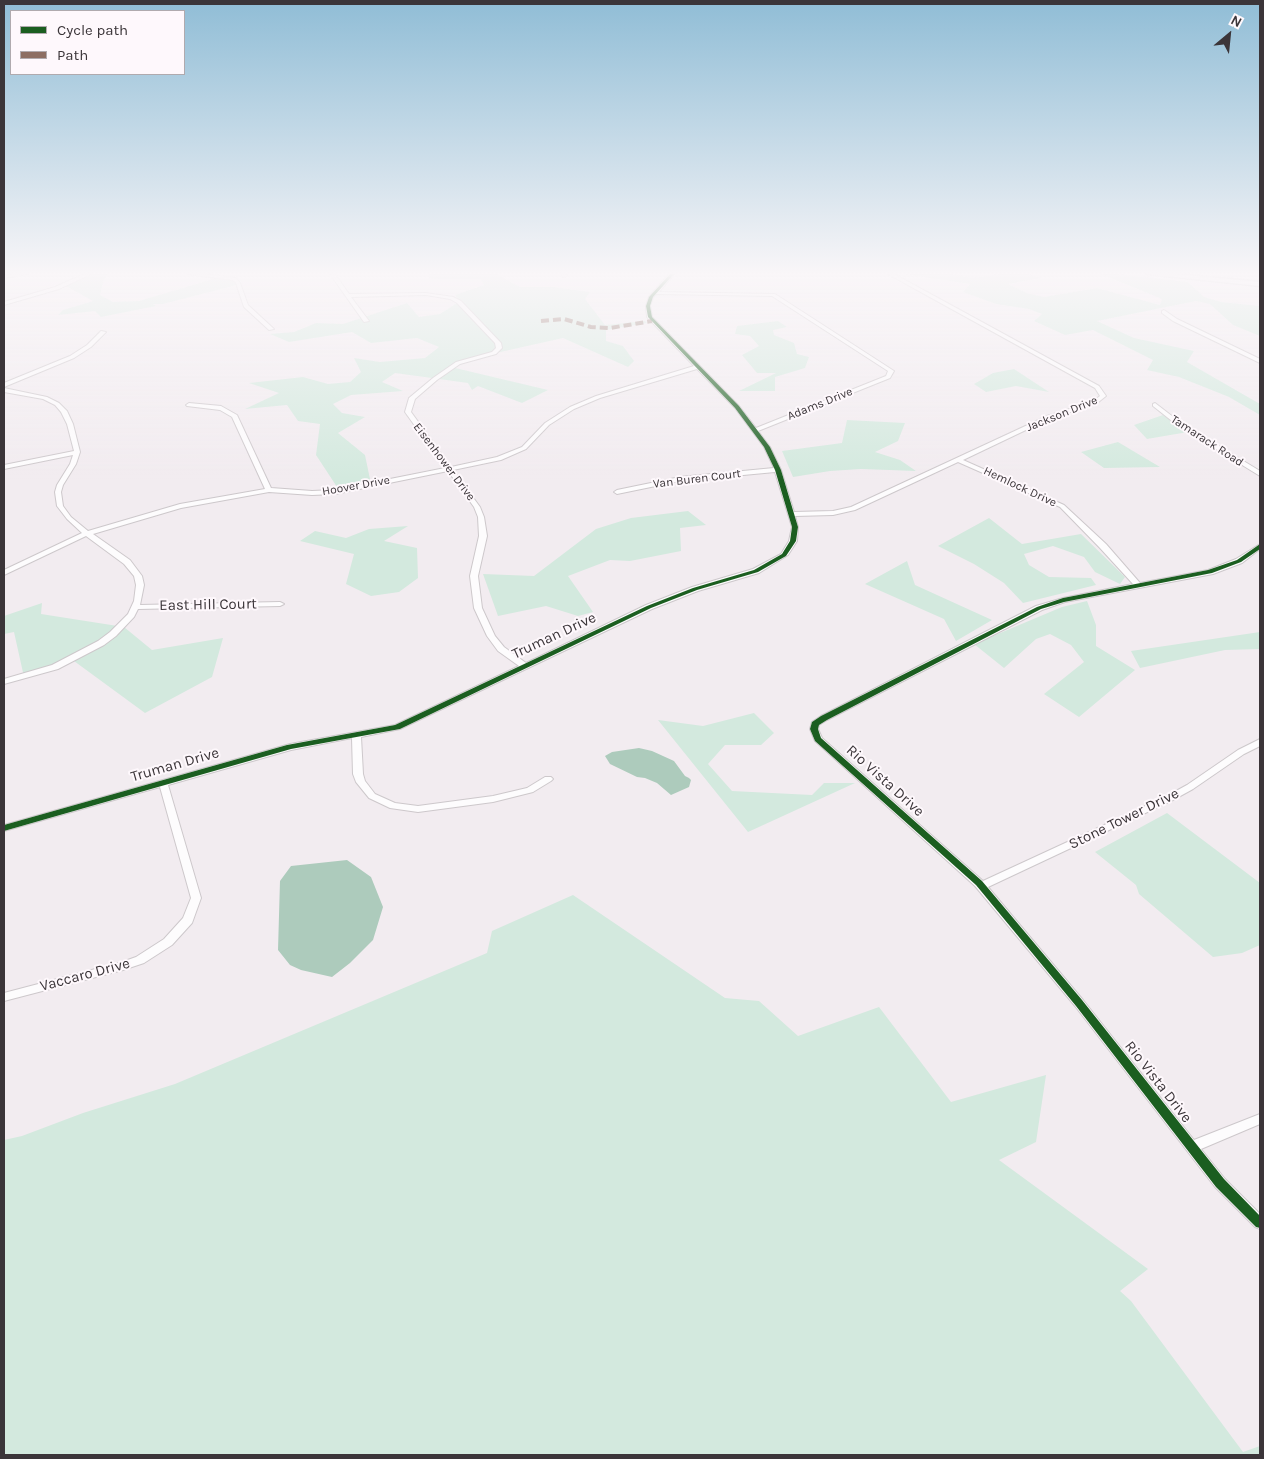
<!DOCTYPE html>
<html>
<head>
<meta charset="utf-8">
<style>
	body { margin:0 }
	#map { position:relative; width:1264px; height:1459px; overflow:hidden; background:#f2ecf0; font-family:Karla,sans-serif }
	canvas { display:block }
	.frame { position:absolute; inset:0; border:5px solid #3b3539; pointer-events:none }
	.legend { position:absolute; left:10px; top:10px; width:175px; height:65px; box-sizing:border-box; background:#fef8fc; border:1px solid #b0aaae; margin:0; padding:6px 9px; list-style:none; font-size:15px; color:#3b3539 }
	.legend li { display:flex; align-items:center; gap:10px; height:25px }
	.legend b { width:25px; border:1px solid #b0aaae }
	.north { position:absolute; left:1204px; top:10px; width:50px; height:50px; -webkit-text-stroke:4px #fef8fc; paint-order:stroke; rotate:28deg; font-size:14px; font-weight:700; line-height:20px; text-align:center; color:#3b3539 }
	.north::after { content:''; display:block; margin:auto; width:18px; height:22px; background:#3b3539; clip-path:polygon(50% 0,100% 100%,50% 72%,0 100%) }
</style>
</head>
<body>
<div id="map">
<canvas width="1264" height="1459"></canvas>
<div class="frame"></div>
<ul class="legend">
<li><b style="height:6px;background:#1b5e20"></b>Cycle path</li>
<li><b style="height:6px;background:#8d6e63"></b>Path</li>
</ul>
<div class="north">N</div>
</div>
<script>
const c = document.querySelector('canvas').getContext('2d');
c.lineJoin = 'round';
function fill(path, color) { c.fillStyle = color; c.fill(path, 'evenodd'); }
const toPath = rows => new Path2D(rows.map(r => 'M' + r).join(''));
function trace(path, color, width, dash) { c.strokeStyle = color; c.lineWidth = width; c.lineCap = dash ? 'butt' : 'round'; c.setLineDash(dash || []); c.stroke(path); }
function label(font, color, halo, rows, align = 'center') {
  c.font = font + ' Karla,sans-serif'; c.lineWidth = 4; c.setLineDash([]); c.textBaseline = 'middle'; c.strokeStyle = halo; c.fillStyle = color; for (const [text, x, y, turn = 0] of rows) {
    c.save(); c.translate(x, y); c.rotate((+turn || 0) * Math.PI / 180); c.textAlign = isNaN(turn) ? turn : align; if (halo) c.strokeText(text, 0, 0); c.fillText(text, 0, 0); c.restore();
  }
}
const green = toPath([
	[86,274,108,274,104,279,100,295,113,302,139,301,223,276,235,279,237,285,163,304,153,304,156,306,101,317,95,311,58,315,63,310,93,301,64,285],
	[429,274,496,274,520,287,554,287,590,292,585,299,605,325,645,321,647,323,606,330,606,341,623,346,634,361,628,367,563,338,496,353,451,367,548,390,522,403,478,386,472,390,468,383,395,373,382,382,403,391,351,395,333,404,342,413,365,417,338,433,365,455,371,484,339,490,316,455,320,424,298,421,287,405,245,409,279,393,249,383,303,377,328,384,350,382,361,372,354,358,380,362,425,358,439,347,417,338,371,343,352,332,289,342,270,334,294,332,316,323,343,324,407,303,419,317,440,314,460,301,455,295,484,285,480,279,439,279,429,278],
	[905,274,952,274,973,278,1000,274,1028,274,1041,278,1008,284,1027,293,1044,297,1097,288,1160,305,1162,299,1101,274,1117,274,1188,282,1204,297,1221,302,1260,306,1260,336,1233,325,1210,304,1196,301,1097,321,1134,338,1194,351,1187,362,1260,404,1260,415,1229,397,1179,377,1147,370,1153,360,1093,330,1065,335,1034,321,1042,314,1029,309,996,304,963,292,970,284],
	[778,321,787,327,773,330,774,335,794,343,797,354,809,357,805,368,775,377,775,391,739,391,776,373,757,373,742,355,759,346,750,336,735,334,737,326],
	[1014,369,1049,392,1016,386,986,392,974,384,993,373],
	[1163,415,1188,432,1147,439,1134,425],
	[847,420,905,423,898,441,875,452,900,460,916,471,861,469,830,471,793,477,782,451,842,443],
	[1118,442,1160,467,1104,468,1081,452],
	[688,511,706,525,680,528,681,551,630,561,610,560,568,576,593,612,578,616,546,606,498,616,483,574,534,576,596,529,631,518],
	[989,518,1022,544,1081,534,1125,577,1120,584,1095,572,1084,557,1053,546,1024,554,1029,565,1049,577,1091,578,1096,585,1023,603,1004,583,974,564,938,546],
	[408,526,384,541,417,548,418,578,399,592,371,596,346,584,354,554,300,541,315,531,346,538,369,529],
	[907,561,915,585,992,620,956,641,944,619,865,584],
	[1087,601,1096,625,1096,646,1135,670,1079,717,1044,694,1084,662,1071,645,1050,634,1036,639,1004,668,974,644,1062,607],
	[42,603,41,614,124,627,152,650,223,638,212,677,145,713,74,661,24,677,14,632,4,634,4,616],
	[1260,632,1260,649,1225,650,1140,668,1131,651],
	[754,713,774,733,761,745,725,745,708,764,732,791,812,795,824,783,855,783,748,832,658,720,703,726],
	[1167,813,1260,883,1260,945,1242,953,1213,957,1139,894,1136,885,1095,852],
	[573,895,725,998,759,1001,798,1036,879,1007,951,1102,1046,1075,1036,1142,999,1160,1148,1269,1120,1291,1131,1301,1243,1452,1260,1446,1260,1455,4,1455,4,1140,22,1136,83,1113,175,1084,487,953,492,931]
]);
const water = toPath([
	[639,748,652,751,674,761,685,776,689,778,691,780,689,787,671,795,657,783,645,778,637,777,610,764,605,756,612,752],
	[347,860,371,877,383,907,373,940,350,963,332,977,301,970,290,965,278,950,280,881,291,866]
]);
const minor = toPath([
	[14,274,28,274,4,278,4,276,14,274],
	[84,274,91,274,59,289,4,305,4,302,55,287,84,274],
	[187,274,204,274,236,278,240,283,248,305,274,329,269,330,244,307,236,283,233,280,187,274],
	[330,274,335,274,349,294,426,293,453,297,461,301,501,343,502,348,496,354,460,364,437,380,415,399,411,412,451,467,497,457,522,447,545,423,570,407,596,396,694,366,647,317,646,306,649,297,669,274,674,274,659,292,775,294,894,371,890,378,758,431,770,447,781,470,794,512,833,511,851,507,1047,416,1092,402,1100,396,1095,388,888,274,894,274,1099,386,1106,396,1096,404,1051,418,963,460,1064,505,1106,544,1140,583,1208,570,1236,559,1260,544,1260,549,1242,563,1213,574,1065,602,1042,610,827,720,819,725,818,729,822,738,983,881,1167,796,1187,785,1238,750,1260,739,1260,746,1244,754,1193,789,1173,800,988,887,1083,1000,1194,1140,1260,1114,1260,1124,1201,1149,1225,1179,1260,1214,1260,1229,1255,1227,1215,1187,1075,1006,975,886,815,741,810,729,812,722,821,716,1036,606,1063,598,1133,584,1100,548,1060,507,958,462,855,510,833,515,795,516,798,527,797,541,788,555,759,573,698,591,652,609,400,729,361,737,363,774,365,781,375,794,395,803,418,806,493,796,527,788,545,777,551,777,553,779,551,781,533,792,493,802,418,812,390,808,369,798,356,782,353,774,352,738,291,750,168,785,201,898,192,923,172,945,144,963,123,970,4,1001,4,993,122,962,136,957,164,939,183,918,191,898,160,787,4,831,4,825,290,744,395,725,519,666,498,651,487,636,474,608,470,576,479,536,478,517,474,507,448,471,335,494,312,495,269,492,181,508,93,534,130,560,142,576,144,585,140,605,280,602,284,604,280,606,138,609,134,617,116,636,104,645,58,669,4,684,4,679,52,665,98,641,110,632,128,614,134,601,136,585,134,576,124,564,86,536,4,575,4,570,82,533,67,519,57,506,55,492,57,485,70,464,73,455,4,469,4,465,74,451,67,424,61,412,55,405,43,399,4,392,4,388,47,397,59,403,67,411,73,424,80,452,76,464,63,485,61,492,63,506,71,517,88,531,180,504,265,489,232,417,220,410,187,406,186,405,189,403,221,406,237,415,271,488,312,491,335,490,445,468,405,412,409,398,433,378,456,362,492,352,496,348,495,343,457,303,450,299,426,295,351,297,369,321,364,322,330,274],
	[656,294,772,296,888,371,886,376,756,428,739,406,652,317,650,306,653,297,656,294],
	[697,369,735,408,764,447,774,468,680,477,617,490,614,492,617,494,680,481,775,472,792,527,789,541,781,554,753,569,692,587,646,605,526,663,504,647,495,636,482,608,478,576,487,536,484,517,480,507,453,470,501,460,526,449,549,425,574,409,600,398,697,369],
	[562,274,566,274,567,276,563,277,562,274],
	[1164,310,1177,319,1260,359,1260,363,1173,321,1162,313,1162,311,1164,310],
	[101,331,106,332,91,347,74,358,4,387,4,383,70,356,87,345,101,331],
	[1155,403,1181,423,1260,471,1260,476,1177,425,1153,406,1153,404,1155,403]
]);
const secondary = toPath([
	[1147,274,1175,274,1260,282,1260,286,1147,274]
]);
const quiet = toPath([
	[541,321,564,319,591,327,610,328,652,321]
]);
const cycleway = toPath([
	[670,274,674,274,653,297,650,306,652,317,739,406,770,447,781,470,798,527,796,541,786,556,758,572,697,590,651,608,400,729,291,749,4,831,4,825,287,745,395,725,647,606,693,588,754,570,782,554,790,541,792,527,775,470,764,447,735,408,648,317,646,306,649,297,670,274],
	[1260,544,1260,549,1241,562,1212,573,1064,602,1041,609,827,720,819,725,818,729,821,738,982,881,1082,1000,1224,1179,1260,1216,1260,1228,1256,1227,1216,1187,1076,1006,976,885,815,741,810,729,812,722,821,716,1037,607,1063,598,1208,570,1237,560,1260,544]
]);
const farStreetnames = [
	["Adams Drive",820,404,-22],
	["Jackson Drive",1062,414,-22],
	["Tamarack Road",1207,441,33],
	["Eisenhower Drive",444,462,53],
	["Van Buren Court",697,479,-7],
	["Hoover Drive",356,486,-10],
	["Hemlock Drive",1020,487,25]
];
const streetNames = [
	["East Hill Court",208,605,-1],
	["Truman Drive",554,636,-25],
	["Truman Drive",175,765,-16],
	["Rio Vista Drive",885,781,42],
	["Stone Tower Drive",1124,819,-26],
	["Vaccaro Drive",85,975,-15],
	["Rio Vista Drive",1158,1082,52]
];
fill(green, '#d3e9de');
fill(water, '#adcbbc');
trace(minor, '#cdc8cb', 2);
trace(secondary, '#cdc8cb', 3);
fill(minor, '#fdfcfd');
fill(secondary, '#fdfcfd');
trace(quiet, '#8d6e63', 4, [8, 4]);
fill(cycleway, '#1b5e20');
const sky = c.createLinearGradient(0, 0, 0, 479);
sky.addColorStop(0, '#90bdd6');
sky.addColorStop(0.57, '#f9f6f8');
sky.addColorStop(1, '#f9f6f800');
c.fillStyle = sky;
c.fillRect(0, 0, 1264, 479);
label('12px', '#3b3539', '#fef8fc', farStreetnames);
label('15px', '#3b3539', '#fef8fc', streetNames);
</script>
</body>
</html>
